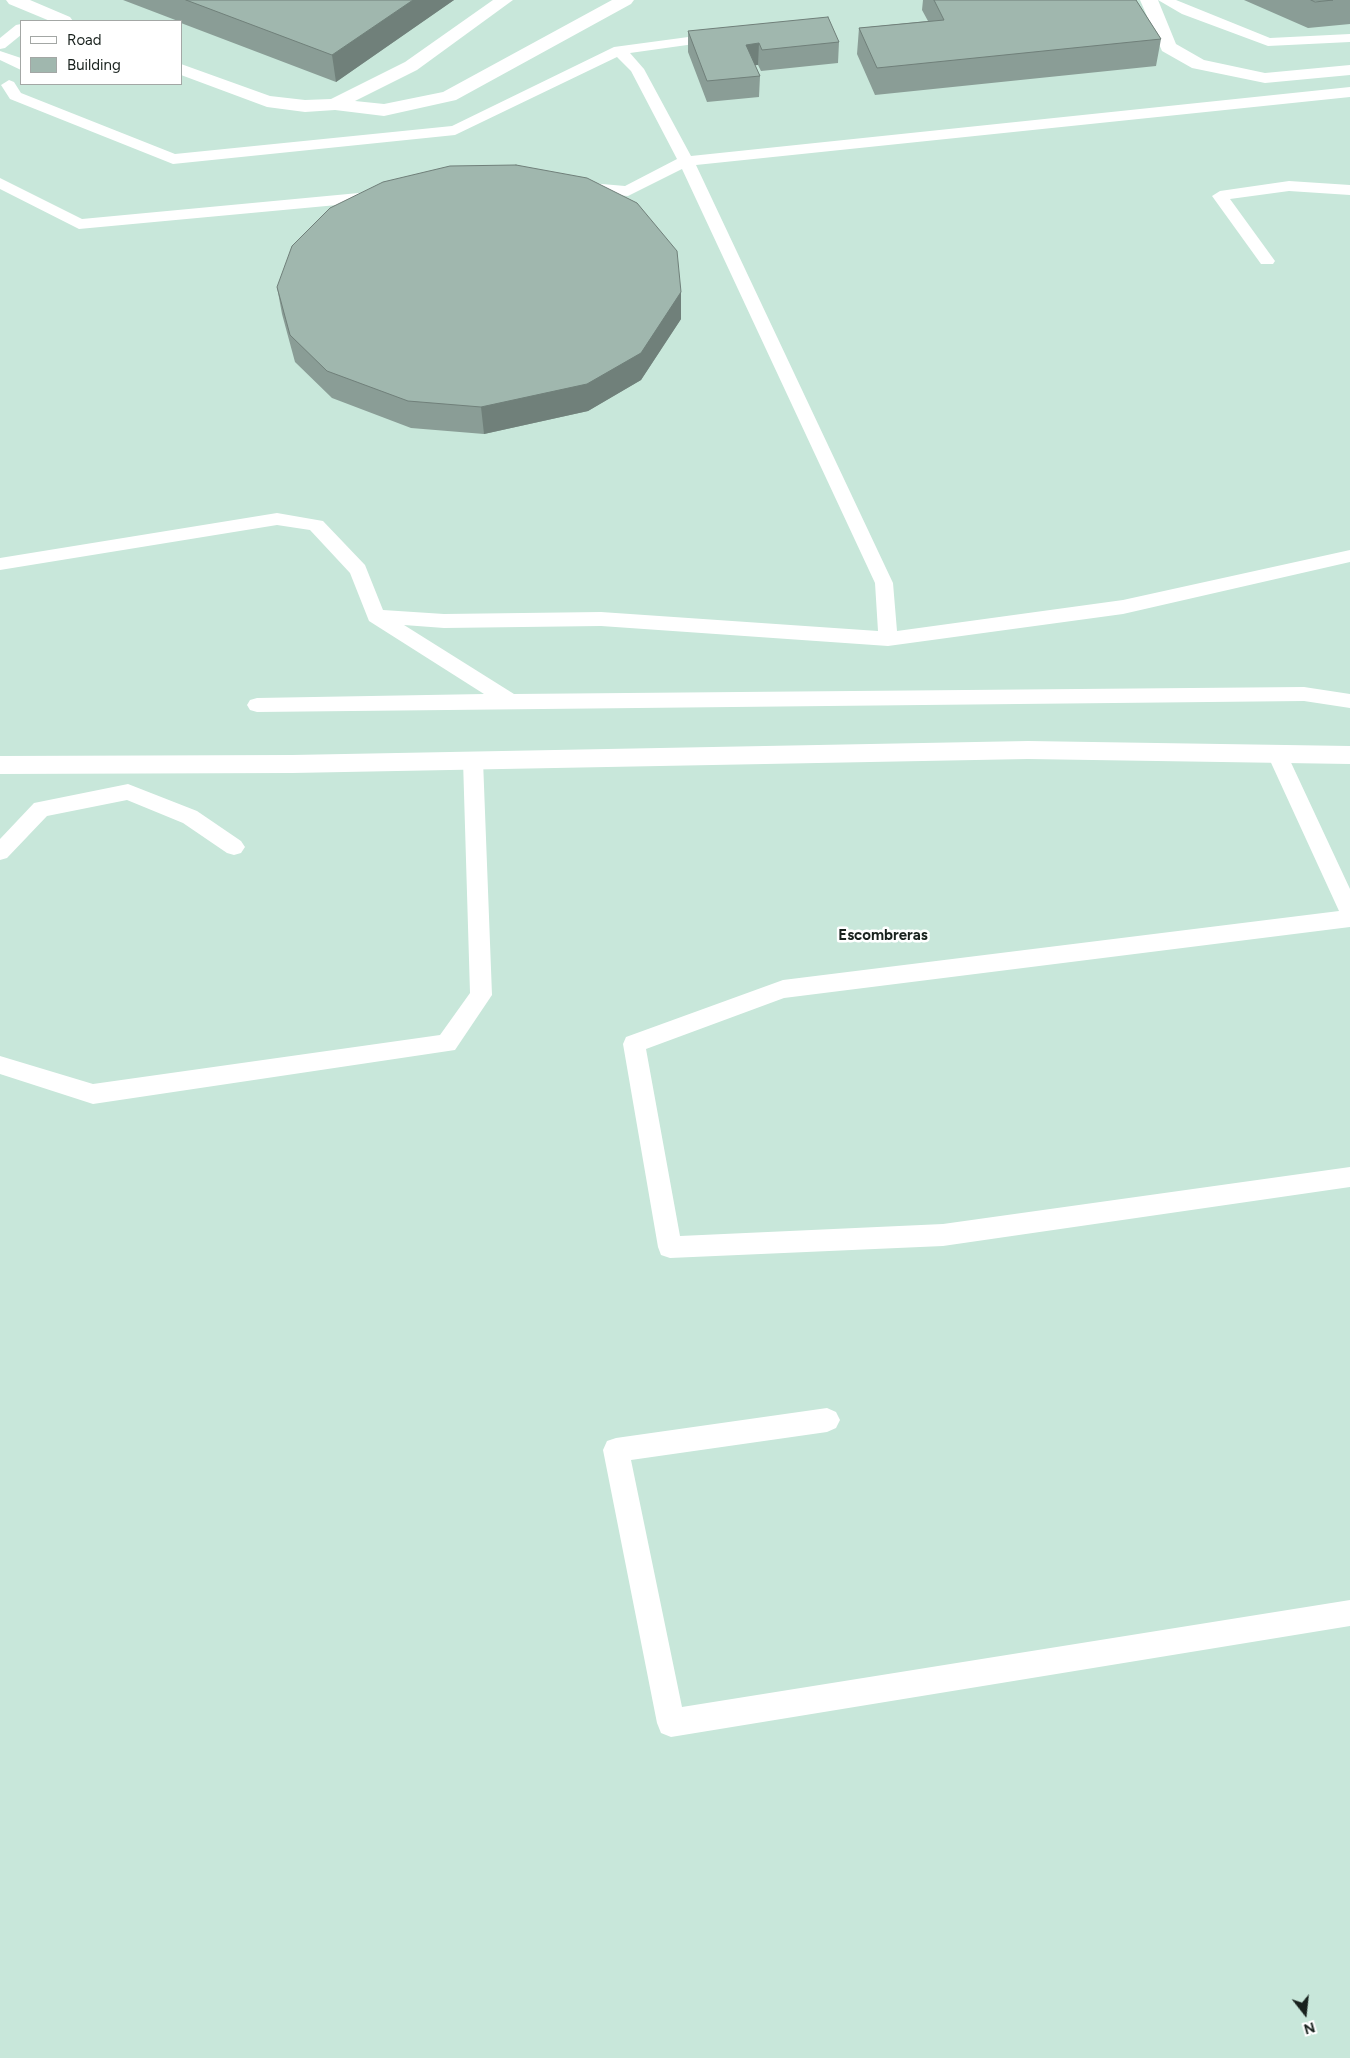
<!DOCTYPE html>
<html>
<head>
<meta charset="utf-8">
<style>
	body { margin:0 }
	#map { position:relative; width:1350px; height:2058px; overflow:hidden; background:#dcf4ea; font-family:Figtree,sans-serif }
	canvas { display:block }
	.legend { position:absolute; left:20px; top:20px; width:162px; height:65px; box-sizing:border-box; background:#fff; border:1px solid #a3a7a5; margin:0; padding:6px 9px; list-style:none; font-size:15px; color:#19221e }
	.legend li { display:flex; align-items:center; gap:10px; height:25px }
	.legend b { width:25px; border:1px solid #a3a7a5 }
	.north { position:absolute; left:1280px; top:1988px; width:50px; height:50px; -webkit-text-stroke:4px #fff; paint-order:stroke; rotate:164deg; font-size:14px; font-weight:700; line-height:20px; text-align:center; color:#19221e }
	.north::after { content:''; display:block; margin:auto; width:18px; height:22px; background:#19221e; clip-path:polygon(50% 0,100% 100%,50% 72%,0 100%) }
</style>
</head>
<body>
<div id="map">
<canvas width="1350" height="2058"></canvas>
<ul class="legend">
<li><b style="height:6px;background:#fff"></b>Road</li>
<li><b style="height:14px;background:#a0b7ae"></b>Building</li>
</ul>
<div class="north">N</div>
</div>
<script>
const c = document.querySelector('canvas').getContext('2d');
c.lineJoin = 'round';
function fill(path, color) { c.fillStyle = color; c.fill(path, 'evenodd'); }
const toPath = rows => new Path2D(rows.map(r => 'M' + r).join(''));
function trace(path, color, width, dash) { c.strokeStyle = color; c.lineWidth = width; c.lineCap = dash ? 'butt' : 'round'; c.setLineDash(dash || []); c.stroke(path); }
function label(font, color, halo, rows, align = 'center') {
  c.font = font + ' Figtree,sans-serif'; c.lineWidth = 5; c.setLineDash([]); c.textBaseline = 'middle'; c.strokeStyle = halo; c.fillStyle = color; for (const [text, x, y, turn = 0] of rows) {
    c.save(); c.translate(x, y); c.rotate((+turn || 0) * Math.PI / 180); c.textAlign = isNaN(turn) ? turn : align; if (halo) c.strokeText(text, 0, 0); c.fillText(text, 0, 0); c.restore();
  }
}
const built = toPath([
	[0,0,1350,0,1350,2058,0,2058],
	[21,21,181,21,181,84,21,84]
]);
const lane = toPath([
	[1158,0,1176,0,1270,38,1350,34,1350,42,1268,46,1182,14,1158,0],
	[21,24,21,35,5,48,0,49,0,38,16,25,21,24],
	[718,33,723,34,725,37,723,40,630,53,644,69,691,156,1350,87,1350,97,696,165,893,583,897,631,1123,600,1350,550,1350,562,1123,614,888,646,601,626,444,628,404,625,514,694,1304,687,1350,694,1350,708,1304,701,257,712,250,710,247,705,250,700,257,698,484,694,369,621,350,573,310,530,277,525,0,570,0,558,277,513,323,521,365,565,383,610,444,614,601,612,878,631,875,583,682,169,628,196,579,192,571,187,579,182,625,186,677,159,631,71,617,57,455,135,173,164,10,99,1,85,9,80,14,82,21,93,175,154,452,126,614,47,718,33],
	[0,51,21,58,21,70,0,60,0,51],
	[0,178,82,219,380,191,388,196,380,201,79,229,0,189,0,178],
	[1289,181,1350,185,1350,195,1289,191,1230,199,1275,261,1273,264,1261,264,1212,196,1220,191,1289,181],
	[1277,746,1284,749,1287,754,1350,889,1350,927,784,998,646,1049,680,1236,943,1224,1350,1167,1350,1187,943,1246,670,1258,661,1255,658,1247,623,1044,626,1037,783,980,1339,911,1267,754,1270,749,1277,746],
	[473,752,480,755,483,760,492,995,455,1050,93,1104,0,1074,0,1056,93,1084,440,1035,470,993,463,760,466,755,473,752],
	[128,784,197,811,241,841,245,847,241,853,234,855,227,853,183,823,127,800,47,816,7,858,0,860,0,839,34,803,128,784],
	[827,1408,836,1412,840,1420,836,1428,827,1432,631,1460,682,1707,1350,1600,1350,1626,671,1737,661,1733,657,1723,603,1450,607,1441,616,1438,827,1408]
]);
const street = toPath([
	[6,0,30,0,70,17,73,21,50,21,9,4,6,0],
	[493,0,513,0,417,70,355,101,384,104,443,92,612,0,634,0,631,4,456,100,384,116,335,110,305,112,267,107,181,75,181,64,270,96,305,100,331,99,405,62,493,0],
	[1140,0,1158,0,1176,44,1204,60,1265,73,1350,65,1350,75,1265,83,1192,68,1162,51,1140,0],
	[1028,741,1350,746,1350,764,1028,759,292,773,0,774,0,756,292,755,1028,741]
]);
const wall = toPath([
	[123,0,454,0,336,82,181,23,181,21,178,21],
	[923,0,1136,0,1161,39,1156,66,875,95,857,54,859,28,928,21,922,10],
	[1244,0,1350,0,1350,24,1308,28],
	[688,31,839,42,838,63,761,71,758,65,755,65,760,76,759,97,707,102,688,52],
	[277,287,681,292,681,319,641,380,588,411,484,434,411,428,332,398,295,362,282,314]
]);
const shadedWall = toPath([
	[413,0,454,0,336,82,332,55],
	[759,43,758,65,745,66,746,45],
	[681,292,681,319,641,380,588,411,484,434,481,407]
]);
const building = toPath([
	[186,0,413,0,332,55,186,0],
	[934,0,1136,0,1161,39,877,68,859,28,944,20,934,0],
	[1311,0,1333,0,1315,2,1311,0],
	[828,17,839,42,762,50,759,43,746,45,760,76,707,81,688,31,828,17],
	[516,165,587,178,637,203,677,251,681,292,641,353,587,384,481,407,408,401,327,371,290,335,277,287,292,246,330,208,383,182,450,166,516,165]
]);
const neighbourhoodNames = [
	["Escombreras",883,936]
];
fill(built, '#c8e7da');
fill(lane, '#fff');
fill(street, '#fff');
fill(wall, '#8a9d96');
fill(shadedWall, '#70807a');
fill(building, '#a0b7ae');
trace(building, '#70807a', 1);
label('bold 15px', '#19221e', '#fff', neighbourhoodNames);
</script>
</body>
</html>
